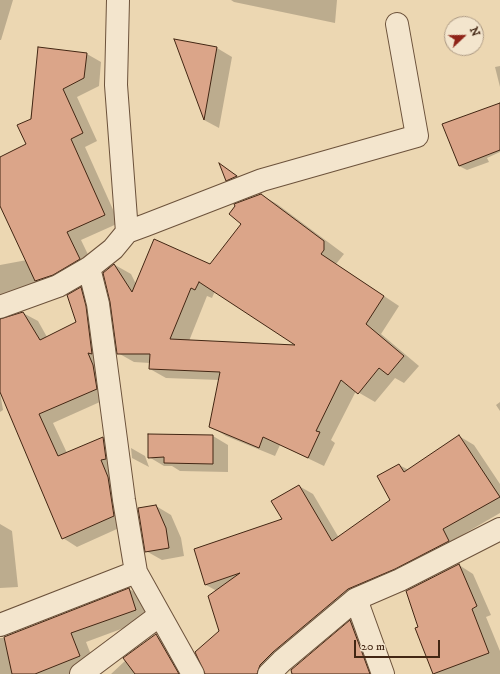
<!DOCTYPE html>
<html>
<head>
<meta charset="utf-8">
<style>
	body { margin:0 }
	#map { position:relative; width:500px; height:674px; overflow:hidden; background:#ecd7b2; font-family:"IM FELL DW Pica",serif }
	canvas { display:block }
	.north { position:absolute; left:444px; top:16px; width:40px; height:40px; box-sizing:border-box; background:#f3e5cd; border:1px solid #ac9983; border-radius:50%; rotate:68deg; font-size:11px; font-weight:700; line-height:16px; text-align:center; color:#422613 }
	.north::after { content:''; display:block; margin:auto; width:14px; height:18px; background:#8f2418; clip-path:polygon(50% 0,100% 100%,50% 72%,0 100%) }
	.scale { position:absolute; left:354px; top:640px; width:86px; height:18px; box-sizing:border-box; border:2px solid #422613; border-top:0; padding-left:5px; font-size:12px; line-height:14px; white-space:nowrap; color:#422613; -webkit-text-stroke:3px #f3e5cd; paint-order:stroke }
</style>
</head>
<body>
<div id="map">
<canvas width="500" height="674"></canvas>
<div class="north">N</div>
<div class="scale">20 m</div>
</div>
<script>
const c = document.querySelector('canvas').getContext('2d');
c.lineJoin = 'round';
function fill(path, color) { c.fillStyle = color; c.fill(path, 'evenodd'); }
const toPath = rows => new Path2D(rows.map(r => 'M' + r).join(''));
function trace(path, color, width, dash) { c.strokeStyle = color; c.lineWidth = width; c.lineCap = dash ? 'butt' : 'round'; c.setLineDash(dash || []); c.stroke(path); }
const shadow = toPath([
	[0,0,13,0,1,40,0,40],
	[231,0,337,0,335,23,234,2],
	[176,41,217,48,232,57,219,128,204,120],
	[39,49,87,54,101,62,99,86,77,97,97,141,85,147,119,223,81,240,94,267,2,314,3,320,23,313,38,321,47,337,77,322,81,288,95,297,111,397,53,423,67,453,103,438,117,447,128,524,77,547,63,538,0,391,0,265,27,260,0,204,0,158,27,145],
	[86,301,89,325,84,302],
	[500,66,500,87,495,67],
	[500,108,500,152,487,158,489,162,467,170,459,166],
	[221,166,235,174,251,185,242,189,226,180],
	[261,195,277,204,344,254,336,264,399,306,381,334,419,366,404,383,395,378,375,402,356,391,331,440,335,443,324,466,280,445,275,456,226,436,210,426,219,380,166,378,150,369,150,363,134,362,118,353,115,265,131,274,136,284,211,266,243,223],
	[215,291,299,346,189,341,207,296,212,298],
	[0,392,3,410,0,412],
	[500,402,500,411,496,405],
	[213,436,228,445,228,472,180,471,172,466,164,466,149,457],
	[459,436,474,445,500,484,500,513,457,538,463,550,410,577,288,660,274,674,206,674,220,631,217,591,206,585,284,520,299,486,313,494,339,538,391,500,399,465,409,470],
	[131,448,145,456,149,467,132,458],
	[156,506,171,515,181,538,184,556,162,560,146,551],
	[0,524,12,531,18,587,0,588],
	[459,565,473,574,491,615,486,617,500,651,500,674,434,674,416,629,419,628],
	[129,589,144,598,151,618,86,642,95,665,72,674,0,674,0,638,5,638],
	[350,621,366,630,381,674,293,674],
	[156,636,170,644,189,674,111,674,140,647]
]);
const building = toPath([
	[174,39,217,47,204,120,174,39],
	[38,47,87,53,84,78,63,89,83,133,71,139,105,215,67,232,80,259,53,275,35,281,0,206,0,157,26,144,17,125,31,119,38,47],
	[500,103,500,150,459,166,442,124,500,103],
	[219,163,237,176,226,181,219,163],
	[261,194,324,241,324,250,321,254,384,296,366,324,404,356,388,375,379,368,358,394,341,380,316,431,320,432,308,458,263,437,259,448,209,427,220,372,149,369,150,354,117,354,110,302,103,273,114,264,132,292,154,239,210,264,241,224,229,214,235,206,234,204,261,194],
	[199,282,295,345,170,339,191,288,195,290,199,282],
	[81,287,86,306,92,354,88,353,93,365,97,389,39,414,58,456,103,437,106,459,101,460,108,477,114,516,62,539,0,392,0,319,23,312,40,340,76,322,67,295,81,287],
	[148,434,213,435,213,464,164,463,164,457,148,458,148,434],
	[459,435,500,497,443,529,449,541,395,569,348,589,273,652,260,665,257,674,205,674,195,652,219,631,208,596,240,573,205,585,194,549,282,519,271,501,299,485,332,541,390,500,377,476,399,464,404,472,459,435],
	[156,505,166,528,169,548,145,552,138,508,156,505],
	[459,564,477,606,472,609,489,653,433,674,415,628,418,627,406,591,459,564],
	[129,588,136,610,71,633,80,656,35,674,12,674,4,637,129,588],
	[350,620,370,674,292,674,291,670,350,620],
	[156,634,160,641,179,674,135,674,123,658,156,634]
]);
const minor = toPath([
	[118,0,116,85,127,232],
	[89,268,98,304,124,500,136,572,193,674],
	[0,307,58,286,89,268,113,249,127,232,146,225,262,180,417,136,397,24],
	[356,599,383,674],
	[0,625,136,572],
	[81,674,160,615],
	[269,674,282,661,356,599,400,580,500,529]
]);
fill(shadow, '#0003');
fill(building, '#dba589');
trace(building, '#422613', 1);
trace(minor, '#6c523b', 24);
trace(minor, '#f3e5cd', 22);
</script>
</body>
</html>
